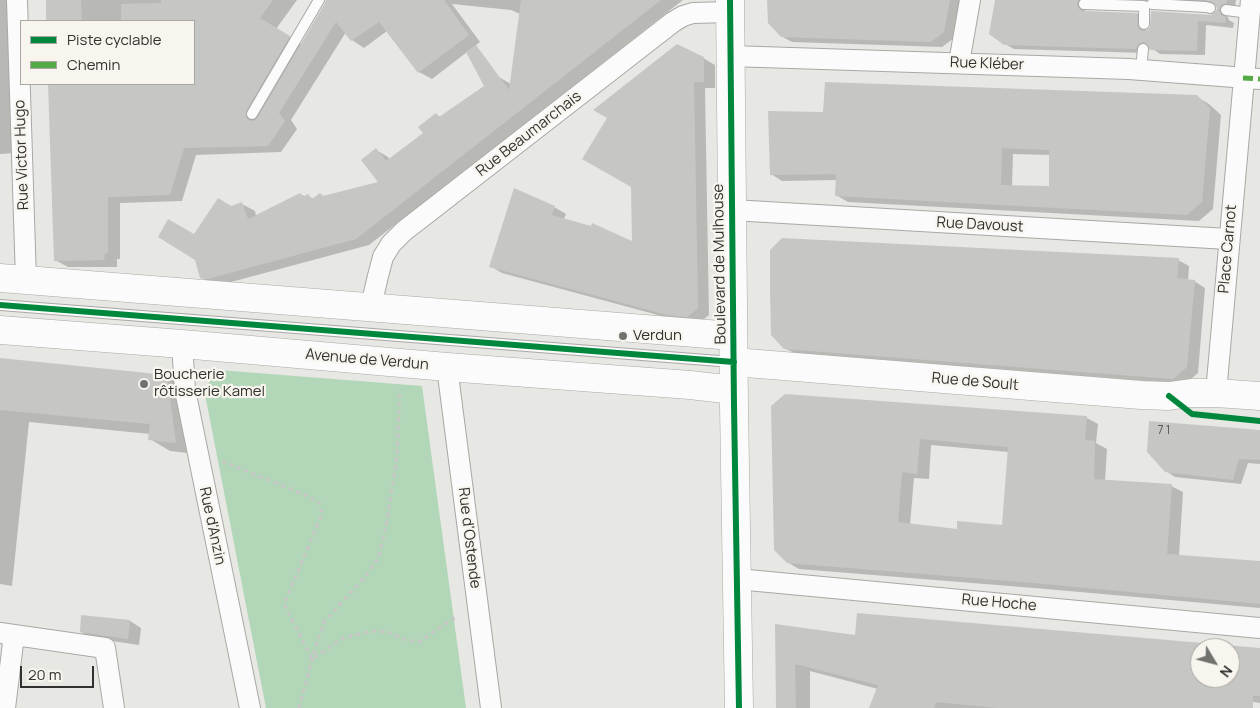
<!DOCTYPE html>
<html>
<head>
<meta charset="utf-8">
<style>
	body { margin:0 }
	#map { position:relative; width:1260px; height:708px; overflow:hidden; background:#e7e7e3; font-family:Manrope,sans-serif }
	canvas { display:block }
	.legend { position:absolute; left:20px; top:20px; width:175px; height:65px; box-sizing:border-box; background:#f7f5ee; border:1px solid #a8a7a2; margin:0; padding:6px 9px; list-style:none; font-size:15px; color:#32312f }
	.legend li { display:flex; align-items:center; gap:10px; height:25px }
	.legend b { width:25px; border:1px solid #a8a7a2 }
	.north { position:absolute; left:1190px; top:638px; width:50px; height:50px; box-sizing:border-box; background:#f7f5ee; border:1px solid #a8a7a2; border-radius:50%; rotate:127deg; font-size:14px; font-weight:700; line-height:20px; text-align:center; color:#32312f }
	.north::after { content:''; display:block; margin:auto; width:18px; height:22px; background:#71716e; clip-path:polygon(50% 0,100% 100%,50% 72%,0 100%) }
	.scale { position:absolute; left:20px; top:666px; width:74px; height:22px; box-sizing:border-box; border:2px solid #32312f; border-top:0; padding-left:6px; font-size:15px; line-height:18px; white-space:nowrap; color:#32312f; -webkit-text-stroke:4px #f7f5ee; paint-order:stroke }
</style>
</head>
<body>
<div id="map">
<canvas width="1260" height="708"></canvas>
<ul class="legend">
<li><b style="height:6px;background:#00873e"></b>Piste cyclable</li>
<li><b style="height:6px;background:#54ab45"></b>Chemin</li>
</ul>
<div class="north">N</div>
<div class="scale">20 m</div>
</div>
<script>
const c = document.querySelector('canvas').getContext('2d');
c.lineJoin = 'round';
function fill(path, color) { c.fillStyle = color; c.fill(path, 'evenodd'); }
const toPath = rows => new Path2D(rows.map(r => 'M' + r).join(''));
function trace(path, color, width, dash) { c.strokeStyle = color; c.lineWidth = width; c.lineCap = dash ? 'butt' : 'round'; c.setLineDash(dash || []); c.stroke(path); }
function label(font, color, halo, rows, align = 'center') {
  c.font = font + ' Manrope,sans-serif'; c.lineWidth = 4.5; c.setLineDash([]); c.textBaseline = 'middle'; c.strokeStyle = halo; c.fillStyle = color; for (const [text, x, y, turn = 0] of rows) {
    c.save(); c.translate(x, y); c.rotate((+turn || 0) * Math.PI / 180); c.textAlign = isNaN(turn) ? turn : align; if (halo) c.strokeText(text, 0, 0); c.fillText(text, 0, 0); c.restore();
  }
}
const green = toPath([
	[219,370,422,386,466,708,266,708,204,389]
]);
const shadow = toPath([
	[0,0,9,0,14,153,0,154],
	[47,0,297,0,276,29,302,45,326,4,327,0,683,0,369,245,220,285,213,285,201,277,195,236,232,207,242,204,255,211,256,216,300,194,306,197,308,196,314,199,320,194,325,197,380,182,376,150,388,157,390,160,425,133,436,114,441,118,499,77,511,84,520,14,511,10,452,4,480,42,432,79,419,72,387,31,364,48,352,40,346,32,291,120,297,129,281,152,196,155,182,201,120,203,120,259,117,259,117,267,68,267,55,260,50,84,194,84,194,21,48,21],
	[769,0,961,0,954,38,942,47,792,42,781,36],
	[996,0,1236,0,1235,8,1227,15,1229,20,1234,23,1233,28,1206,25,1205,55,1160,54,1150,47,1146,49,1145,53,1014,49,1005,44],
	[1158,2,1217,4,1218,9,1212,16,1146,33,1145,19,1137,14,1086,12,1085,10,1087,5,1156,4],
	[703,58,715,65,715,88,705,88,709,315,699,323,680,321,502,273,490,266,554,207,566,214,564,219,633,243,632,187],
	[1197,97,1209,104,1221,115,1213,209,1199,221,848,202,836,195,837,180,782,181,771,174,824,114],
	[1013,154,1051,155,1051,188,1012,187],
	[1178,260,1189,266,1188,281,1194,281,1205,288,1198,373,1185,384,796,354,784,348],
	[0,359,166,376,187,388,196,454,170,451,150,439,150,434,29,422,12,586,0,584],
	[773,407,1087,418,1098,424,1096,443,1107,449,1105,481,1171,486,1183,492,1179,556,1260,562,1260,608,1046,589,799,569,787,562],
	[931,445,1009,452,1004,526,958,530,910,525,914,478,929,479],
	[1260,431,1260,464,1248,463,1241,484,1175,477,1166,471],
	[858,614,1260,649,1260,703,1248,701,1247,708,871,708,878,689,810,671,810,708,777,708,776,626,856,636],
	[1200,648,1230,648,1230,678,1200,678],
	[83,616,130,621,141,628,139,645,92,638,81,632]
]);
const building = toPath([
	[46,0,81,0,82,21,46,21],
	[161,0,273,0,260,18,290,36,246,111,246,117,248,120,251,121,255,120,258,117,325,3,326,0,444,0,469,35,418,73,379,22,351,41,336,22,279,113,285,121,268,146,184,148,170,195,108,197,108,253,105,253,104,260,54,261,48,84,194,84,194,21,121,21,121,4,161,3],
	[521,0,661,0,356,239,207,279,200,278,195,260,158,237,168,219,194,234,218,198,231,206,242,202,248,219,300,193,303,197,308,194,312,199,320,193,323,196,378,182,361,160,376,148,386,161,423,133,418,127,436,113,439,117,484,86,466,52,476,45,509,90],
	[767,0,950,0,944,32,931,42,781,37,768,23],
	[995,0,1078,0,1077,3,1078,7,1080,10,1083,11,1137,13,1138,27,1140,30,1144,31,1147,30,1150,27,1151,11,1211,15,1215,12,1217,9,1216,6,1212,2,1204,0,1227,0,1227,3,1221,5,1219,10,1221,15,1226,17,1225,23,1198,21,1197,51,1150,50,1147,44,1143,42,1138,45,1136,49,1004,45,989,34],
	[677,44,704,57,704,82,694,82,698,308,687,317,667,315,489,267,514,188,555,206,552,215,591,226,592,223,632,241,631,187,582,159,607,118,593,110],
	[825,82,1197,95,1210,108,1202,202,1187,215,835,196,836,174,770,175,768,111,823,112],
	[1002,148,1049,150,1049,186,1001,185],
	[782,238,1179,258,1177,278,1195,280,1187,367,1173,379,784,349,771,335,770,290,770,250],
	[0,358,167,375,176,443,148,440,150,424,0,410],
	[785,394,1087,416,1085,440,1095,441,1094,479,1172,484,1167,554,1260,561,1260,604,1034,583,787,563,774,550,771,406],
	[920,439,1008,447,1002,525,957,521,957,529,898,522,902,472,917,474],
	[1149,421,1260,430,1260,460,1239,459,1233,480,1165,472,1147,452],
	[857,613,1260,648,1260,696,1253,696,1253,708,998,708,936,702,934,708,869,708,878,685,795,664,796,708,776,708,775,624,855,635],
	[1200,648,1230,648,1230,678,1200,678],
	[81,615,130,620,128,639,80,632]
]);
const path = toPath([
	[222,461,310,497,320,504,322,514,284,604,312,659,341,639,371,631,388,632,406,640,419,642,457,616],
	[299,708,312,659,324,622,363,579,378,559,386,527,397,457,400,389]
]);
const lane = toPath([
	[1084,4,1144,6,1144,24],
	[1152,4,1206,7,1210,8],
	[1226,10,1249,13],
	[1141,70,1143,49],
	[252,114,319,0],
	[0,305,732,362]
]);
const street = toPath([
	[17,0,26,280],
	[730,56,1129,69,1260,79],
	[959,63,970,0],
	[732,210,1228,239],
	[371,306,378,276,383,257,391,244,404,231,673,22,683,16,693,13,730,12],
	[182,344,185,390,250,708],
	[447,367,491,708],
	[1216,393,1251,0],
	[737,579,1260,628],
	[0,633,105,648,114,708],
	[5,708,14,635]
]);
const secondary = toPath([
	[730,0,734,406,739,708],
	[0,278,733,336],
	[0,330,182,344,447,367,690,385,734,390],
	[734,362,1141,395,1169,396,1191,393,1216,393,1260,396]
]);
const quiet = toPath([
	[1243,78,1260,79]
]);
const cycleway = toPath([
	[730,0,734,406,739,708],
	[0,305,734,362],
	[1169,396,1192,414,1260,421]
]);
const markers = [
	[623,336,5,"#71716e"],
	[144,384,5,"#71716e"]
];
const numberNames = [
	["7 1",1164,431]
];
const streetNames = [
	["Rue Kléber",987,64,2],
	["Rue Beaumarchais",529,134,-38],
	["Rue Victor Hugo",22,155,-92],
	["Rue Davoust",980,225,3],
	["Place Carnot",1228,249,-85],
	["Boulevard de Mulhouse",720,264,-91],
	["Avenue de Verdun",367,360,5],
	["Rue de Soult",975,382,5],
	["Rue d'Anzin",212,526,78],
	["Rue d'Ostende",469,538,83],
	["Rue Hoche",999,603,5]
];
const poiNames = [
	["Verdun",633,336],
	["Boucherie",154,375],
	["rôtisserie Kamel",154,392]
];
fill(green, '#b2d6b8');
fill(shadow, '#0003');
fill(building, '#c6c6c5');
trace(lane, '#a9a8a5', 12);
trace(street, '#a9a8a5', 22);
trace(secondary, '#a9a8a5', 29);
trace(path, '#c7c6c5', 3, [4, 4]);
trace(lane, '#fbfbfb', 10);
trace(street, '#fbfbfb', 20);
trace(secondary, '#fbfbfb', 28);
trace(quiet, '#54ab45', 5, [10, 5]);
trace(cycleway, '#00873e', 6);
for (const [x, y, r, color] of markers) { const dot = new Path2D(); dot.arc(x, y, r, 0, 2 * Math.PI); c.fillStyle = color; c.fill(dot); trace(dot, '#f7f5ee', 2); }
label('12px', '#575654', null, numberNames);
label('15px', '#32312f', '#f7f5ee', streetNames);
label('15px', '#32312f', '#f7f5ee', poiNames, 'left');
</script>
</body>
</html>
